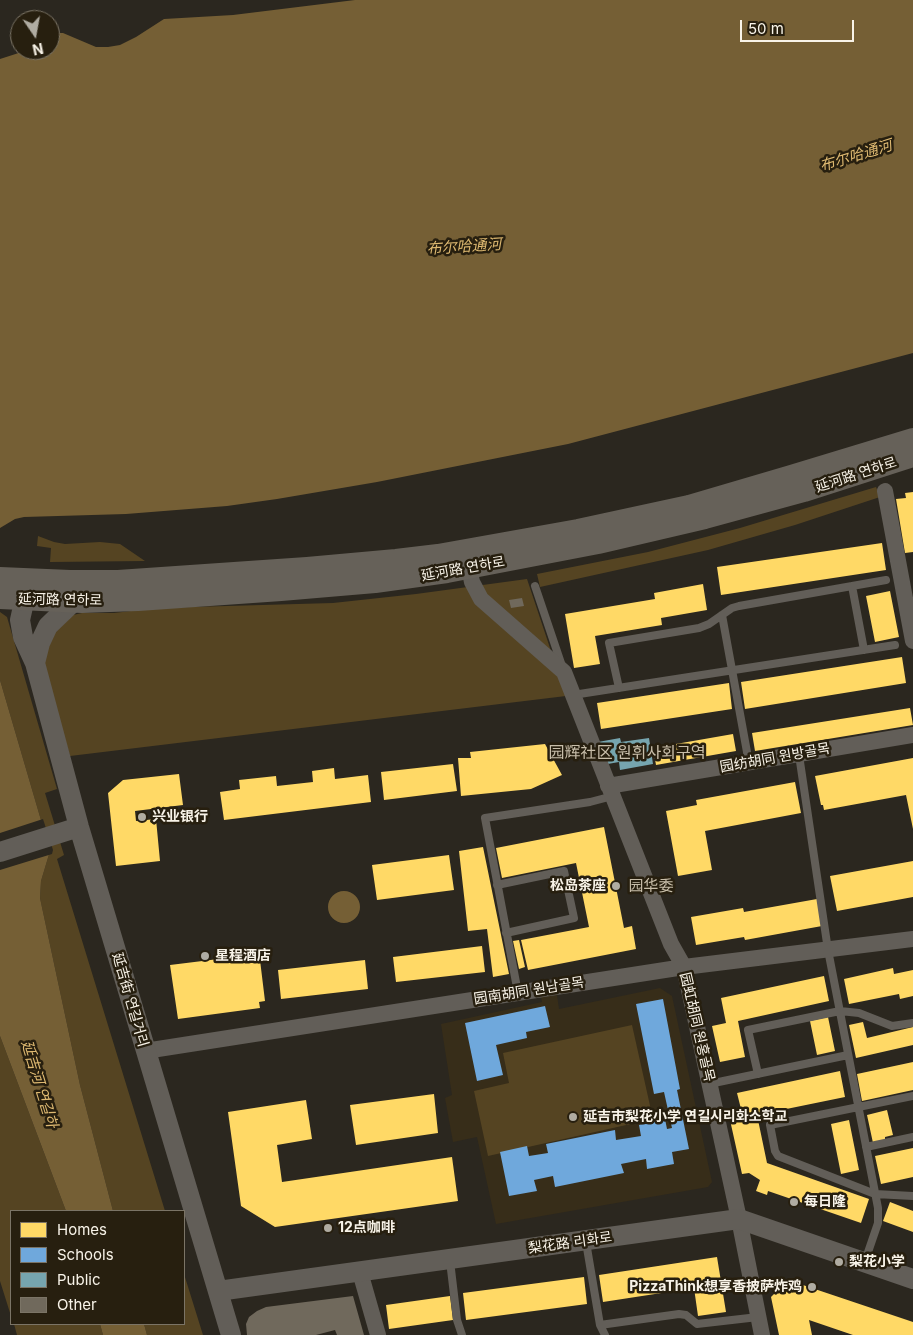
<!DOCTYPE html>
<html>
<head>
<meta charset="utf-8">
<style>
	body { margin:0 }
	#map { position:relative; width:913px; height:1335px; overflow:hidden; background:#2b271f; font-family:Inter,sans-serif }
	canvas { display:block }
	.legend { position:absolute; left:10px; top:1210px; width:175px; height:115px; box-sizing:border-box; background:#271f0f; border:1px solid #7b7466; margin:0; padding:6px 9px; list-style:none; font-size:15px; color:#f8f3e8 }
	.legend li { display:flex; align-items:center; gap:10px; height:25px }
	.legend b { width:25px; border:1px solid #7b7466 }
	.north { position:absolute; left:10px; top:10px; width:50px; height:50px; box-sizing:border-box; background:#271f0f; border:1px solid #7b7466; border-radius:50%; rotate:168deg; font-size:14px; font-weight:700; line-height:20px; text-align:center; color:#f8f3e8 }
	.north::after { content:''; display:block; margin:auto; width:18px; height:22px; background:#b0aca2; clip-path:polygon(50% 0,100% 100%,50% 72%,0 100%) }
	.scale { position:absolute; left:740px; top:20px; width:114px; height:22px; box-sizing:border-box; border:2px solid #f8f3e8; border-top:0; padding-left:6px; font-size:15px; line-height:18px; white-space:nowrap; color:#f8f3e8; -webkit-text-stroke:4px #271f0f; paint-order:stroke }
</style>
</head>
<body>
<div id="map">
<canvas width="913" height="1335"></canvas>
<ul class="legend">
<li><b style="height:14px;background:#ffd966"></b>Homes</li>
<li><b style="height:14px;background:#6fa8dc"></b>Schools</li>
<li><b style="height:14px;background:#76a5af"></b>Public</li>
<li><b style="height:14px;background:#70695c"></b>Other</li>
</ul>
<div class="north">N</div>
<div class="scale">50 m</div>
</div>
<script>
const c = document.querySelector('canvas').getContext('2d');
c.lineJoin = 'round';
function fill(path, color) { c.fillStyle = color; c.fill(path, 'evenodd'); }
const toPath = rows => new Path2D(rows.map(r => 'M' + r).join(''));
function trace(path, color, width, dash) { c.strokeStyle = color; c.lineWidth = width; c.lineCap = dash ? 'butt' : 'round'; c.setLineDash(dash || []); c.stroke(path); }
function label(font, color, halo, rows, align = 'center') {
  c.font = font + ' Inter,"Noto Sans SC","Noto Sans KR",sans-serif'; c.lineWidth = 5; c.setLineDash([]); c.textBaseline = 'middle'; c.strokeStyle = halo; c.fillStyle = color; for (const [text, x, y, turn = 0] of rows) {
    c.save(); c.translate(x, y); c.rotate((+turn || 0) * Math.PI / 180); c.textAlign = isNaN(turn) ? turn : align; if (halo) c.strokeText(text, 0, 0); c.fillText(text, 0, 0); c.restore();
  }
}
const built = toPath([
	[660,988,672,996,712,1182,708,1187,496,1224,477,1137,453,1142,445,1098,452,1095,441,1024,542,1002,541,997,557,995,559,1009]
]);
const green = toPath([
	[876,487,880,497,795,525,708,550,540,587,537,574,648,552,740,528],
	[38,536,54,542,65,544,100,542,120,544,145,561,50,562,51,548,37,546],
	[527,579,566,696,70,756,44,670,46,641,73,615,82,613,114,613,156,608,333,603,416,594],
	[0,612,7,617,57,789,45,793,64,855,57,859,165,1211,113,1211,80,1085,40,898,41,881,50,851,0,680],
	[632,1025,653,1119,488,1156,474,1091,509,1083,503,1053],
	[0,1036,66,1211,11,1211,11,1316,0,1281],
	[184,1274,203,1335,147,1335,144,1324,184,1324],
	[14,1324,100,1324,103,1335,17,1335]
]);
const water = toPath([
	[355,0,913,0,913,353,568,444,377,482,277,499,227,506,126,514,24,517,15,519,0,528,0,59,28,50,50,50,50,35,56,33,63,33,96,47,108,47,120,45,136,37,164,19,233,15],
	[0,680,50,851,41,881,40,898,80,1085,113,1211,66,1211,0,1036],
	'328 907a16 16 0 1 1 32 0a16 16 0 1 1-32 0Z',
	[100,1324,144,1324,147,1335,103,1335]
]);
const pier = toPath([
	[43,819,53,850,52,854,0,870,0,833]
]);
const homes = toPath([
	[913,492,913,552,905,553,896,499,906,498,905,493],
	[882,543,886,570,721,595,717,567],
	[703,584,707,610,661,618,662,625,595,636,600,664,574,668,565,614,655,599,654,593],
	[890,591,899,637,875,642,866,596],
	[902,657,906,683,745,709,741,682],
	[729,683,732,709,601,729,597,703],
	[910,708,913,725,755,751,752,733],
	[733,734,736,751,656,765,653,748],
	[545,744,562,775,531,789,461,796,458,758,471,758,470,752],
	[913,758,913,829,906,795,824,810,823,805,821,805,815,776],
	[453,764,457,791,384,800,381,772],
	[334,768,335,779,368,775,371,802,224,820,220,792,240,789,239,780,276,776,277,786,313,782,312,771],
	[179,774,183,805,135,811,136,821,156,819,160,861,116,866,108,793,123,780],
	[795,782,801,813,705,831,712,870,678,876,666,811,697,805,696,800],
	[604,827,624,928,632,926,636,949,528,970,521,940,589,927,576,863,502,878,496,848],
	[483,847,509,974,493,977,487,929,468,931,459,851],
	[449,855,454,890,377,900,372,865],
	[913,861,913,897,837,911,830,876],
	[817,899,822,926,745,940,744,937,696,945,691,917,743,908,744,912],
	[519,940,525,967,519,969,513,941],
	[482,946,485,972,396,982,393,957],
	[251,955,252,961,260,960,265,1001,259,1002,260,1008,178,1019,170,965],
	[365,960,368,989,281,999,278,970],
	[893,968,894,974,913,970,913,996,900,999,899,994,849,1004,844,979],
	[824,976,829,1001,738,1021,745,1057,720,1062,712,1026,726,1023,721,998],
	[828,1017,835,1051,817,1055,810,1021],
	[863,1022,867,1038,913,1027,913,1045,856,1058,849,1025],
	[913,1062,913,1090,862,1101,857,1074],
	[840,1071,845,1097,757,1115,767,1163,869,1199,861,1223,768,1191,767,1195,756,1191,760,1180,749,1173,742,1174,730,1120,743,1117,737,1093],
	[434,1094,438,1133,356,1145,350,1105],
	[306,1100,312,1139,277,1145,282,1182,452,1157,458,1201,275,1227,241,1206,228,1112],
	[887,1110,893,1135,885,1137,885,1140,873,1143,867,1115],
	[849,1120,859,1170,841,1174,831,1124],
	[913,1148,913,1177,881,1184,875,1156],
	[890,1202,913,1211,913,1232,883,1221],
	[717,1257,726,1312,698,1316,694,1288,603,1302,599,1275],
	[584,1277,587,1304,466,1320,463,1293],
	[788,1280,913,1322,913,1335,853,1335,809,1320,812,1335,779,1335,771,1297],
	[450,1296,453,1320,389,1329,386,1305]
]);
const schools = toPath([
	[663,999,680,1089,677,1090,689,1149,672,1152,674,1164,647,1169,646,1159,621,1164,624,1173,555,1187,553,1176,534,1180,537,1191,509,1196,500,1152,527,1146,529,1156,548,1153,546,1144,615,1130,616,1140,641,1136,639,1125,665,1119,667,1129,672,1128,664,1092,654,1094,636,1004],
	[545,1006,550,1027,526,1032,527,1038,496,1045,503,1075,477,1081,465,1023]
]);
const public = toPath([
	[620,738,621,742,649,738,653,764,620,770,619,762,602,765,598,742]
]);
const building = toPath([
	[522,598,524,606,511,608,509,600],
	[353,1296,364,1335,337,1335,335,1330,316,1335,247,1335,246,1324,249,1317,257,1311,266,1307]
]);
const service = toPath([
	[535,586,562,666],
	[852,586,864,650],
	[722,615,749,763],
	[619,688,609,643,699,628,709,624,732,608,739,606,886,580],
	[573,695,895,645],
	[799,755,828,950,878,1208,878,1223,865,1261],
	[497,885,564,871,574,918,506,933],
	[518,993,485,818,590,802,609,797,612,795],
	[758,1074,748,1030,840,1011,859,1013,892,1026,913,1023],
	[709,1084,848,1055],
	[913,1096,770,1125,775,1151,778,1156,875,1194,913,1196],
	[866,1147,913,1137],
	[586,1242,600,1325,605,1335],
	[450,1261,457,1320,462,1335],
	[600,1325,679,1314,686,1315,697,1324,758,1317]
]);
const minor = toPath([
	[885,491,913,641],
	[469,568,472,582,481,599,564,672,671,944,684,967,739,1219,762,1335],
	[608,786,913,735],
	[145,1051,684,967,913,939],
	[360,1272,378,1335]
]);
const tertiary = toPath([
	[28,584,20,620,23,637,35,663,79,827,231,1335],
	[35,663,40,643,48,626,73,602],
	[0,852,79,827],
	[218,1291,739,1219,913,1279]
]);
const secondary = toPath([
	[0,578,70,581,118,581,307,568,396,560,438,555,578,530,689,506,791,476,913,439],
	[0,598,82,602,138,600,281,590,375,582,447,572,598,543,705,518,804,491,913,456]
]);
const markers = [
	[142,817,5,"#b0aca2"],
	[616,886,5,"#b0aca2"],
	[205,956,5,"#b0aca2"],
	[573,1117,5,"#b0aca2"],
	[794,1202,5,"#b0aca2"],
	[328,1228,5,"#b0aca2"],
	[839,1262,5,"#b0aca2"],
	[812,1287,5,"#b0aca2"]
];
const streetNames = [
	["延河路 연하로",856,475,-18],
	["延河路 연하로",463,569,-10],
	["延河路 연하로",60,600,1],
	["园纺胡同 원방골목",775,758,-10],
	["园南胡同 원남골목",529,991,-9],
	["延吉街 연길거리",130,1000,74],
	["园虹胡同 원홍골목",697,1027,77],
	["梨花路 리화로",570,1243,-8]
];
const poiNames = [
	["兴业银行",152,817],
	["松岛茶座",606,886,"right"],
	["星程酒店",215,956],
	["延吉市梨花小学 연길시리화소학교",583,1117],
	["每日隆",804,1202],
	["12点咖啡",338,1228],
	["梨花小学",849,1262],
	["PizzaThink想享香披萨炸鸡",802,1287,"right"]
];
const waterNames = [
	["布尔哈通河",856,156,-17],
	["布尔哈通河",464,247,-4],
	["延吉河 연길하",39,1084,73]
];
const neighbourhoodNames = [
	["园华委",651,886]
];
const quarterNames = [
	["园辉社区 원휘사회구역",627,753]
];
fill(built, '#372d19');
fill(green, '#542');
fill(water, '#755f35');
fill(pier, '#2b271f');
fill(homes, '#ffd966');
fill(schools, '#6fa8dc');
fill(public, '#76a5af');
fill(building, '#70695c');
trace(service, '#625e58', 8);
trace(minor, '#625e58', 16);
trace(tertiary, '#625e58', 20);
trace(secondary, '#666159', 22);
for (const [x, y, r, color] of markers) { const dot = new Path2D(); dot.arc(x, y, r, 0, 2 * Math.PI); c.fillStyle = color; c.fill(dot); trace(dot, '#271f0f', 2); }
label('14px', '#f8f3e8', '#271f0f', streetNames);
label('bold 14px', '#f8f3e8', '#271f0f', poiNames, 'left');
label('italic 15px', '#deb971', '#271f0f', waterNames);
label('15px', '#c8beaa', '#271f0f', neighbourhoodNames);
label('16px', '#c8beaa', '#271f0f', quarterNames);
</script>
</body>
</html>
